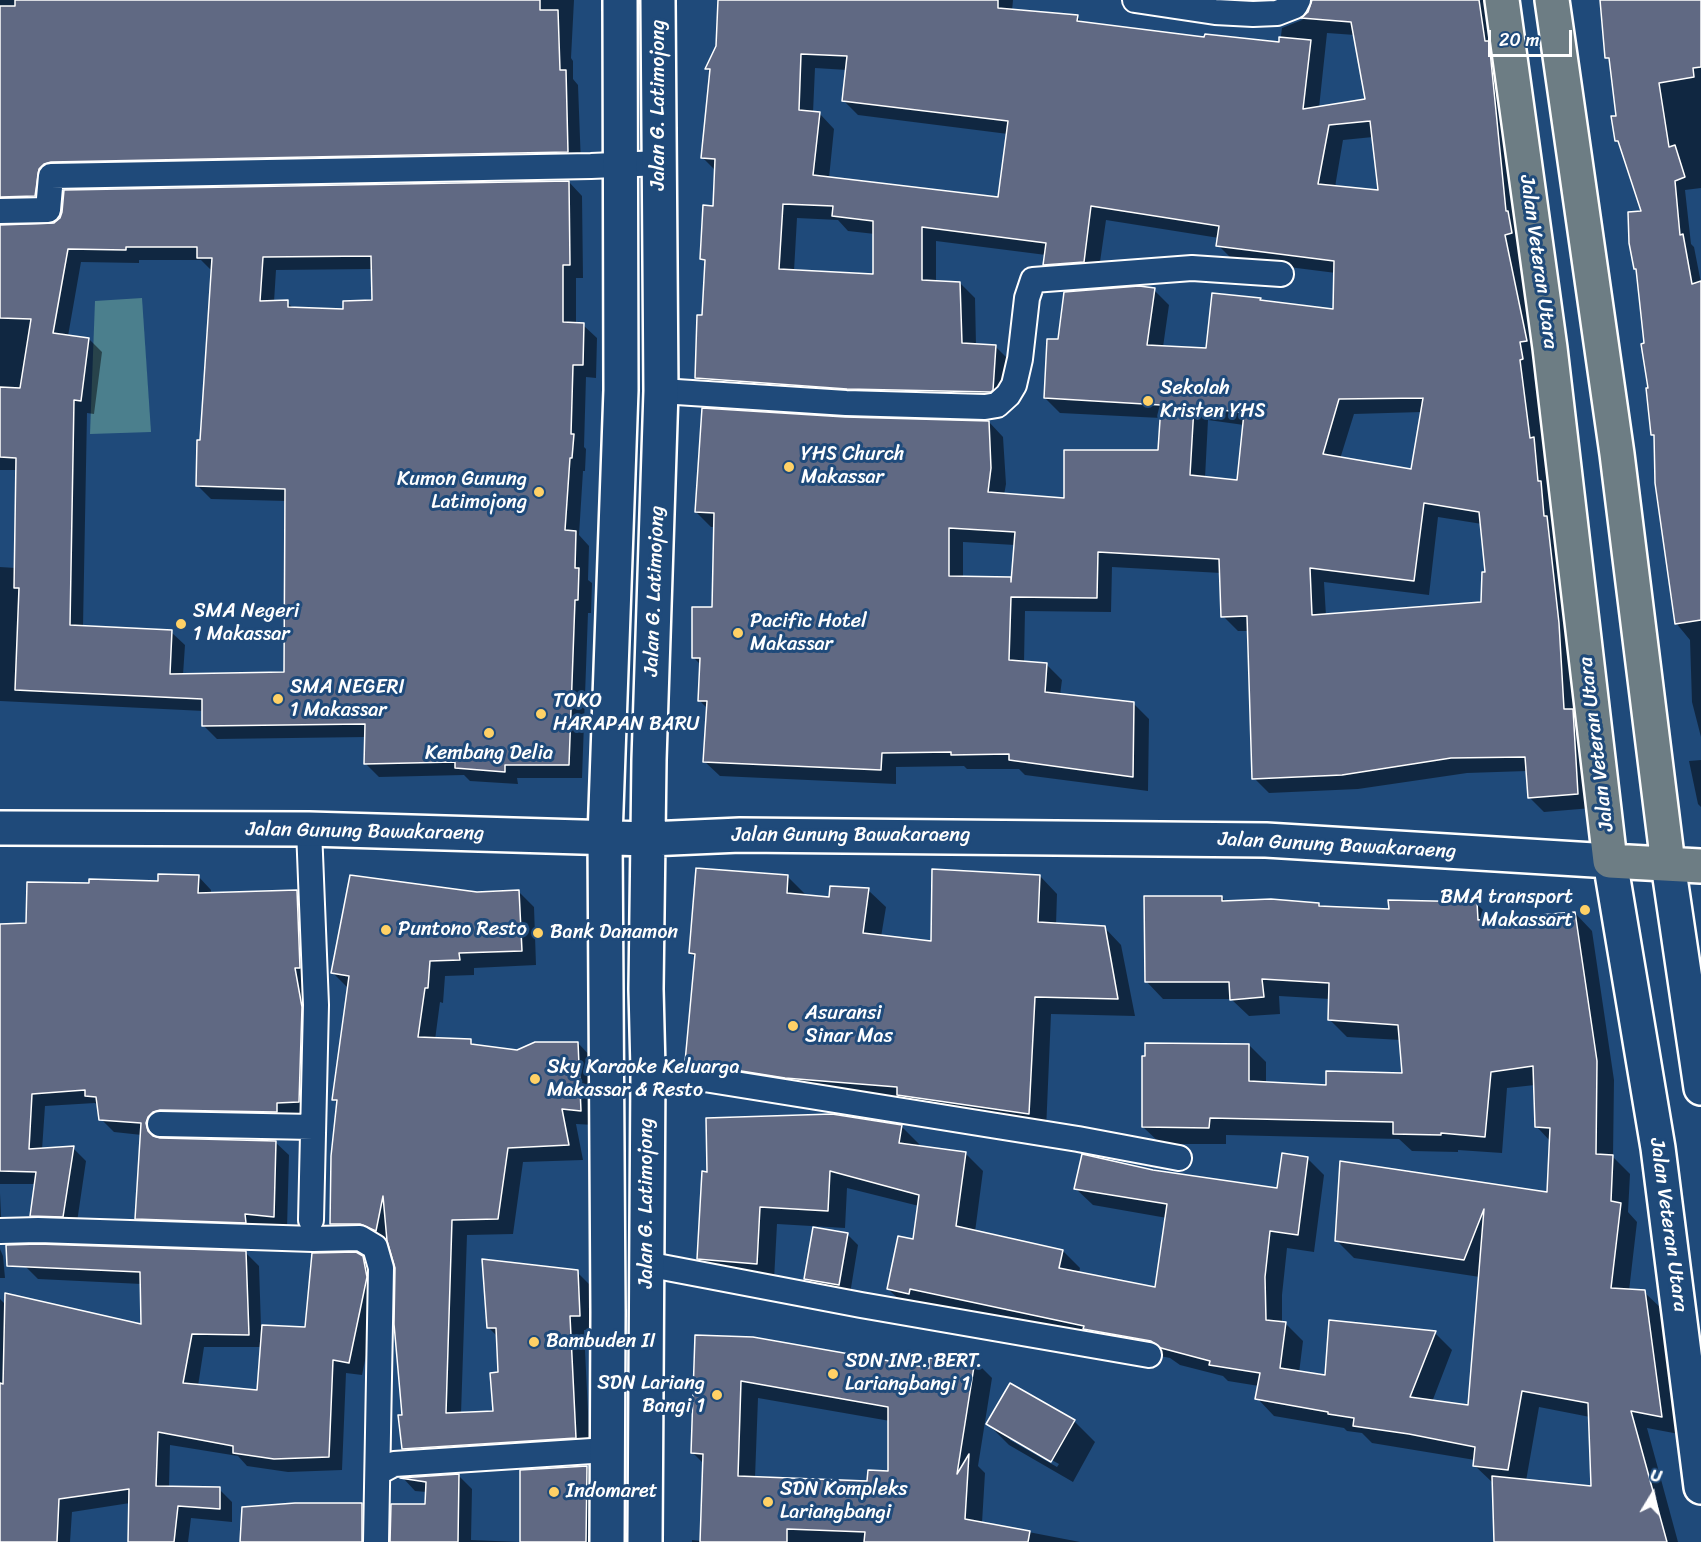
<!DOCTYPE html>
<html>
<head>
<meta charset="utf-8">
<style>
	body { margin:0 }
	#map { position:relative; width:1701px; height:1542px; overflow:hidden; background:#1f4a7a; font-family:Sriracha,sans-serif }
	canvas { display:block }
	.north { position:absolute; left:1623px; top:1464px; width:60px; height:60px; -webkit-text-stroke:4px #1f4a7a; paint-order:stroke; rotate:10deg; font-size:16px; font-weight:700; line-height:24px; text-align:center; color:#fff }
	.north::after { content:''; display:block; margin:auto; width:21px; height:27px; background:#fff; clip-path:polygon(50% 0,100% 100%,50% 72%,0 100%) }
	.scale { position:absolute; left:1488px; top:30px; width:84px; height:27px; box-sizing:border-box; border:3px solid #fff; border-top:0; padding-left:8px; font-size:18px; line-height:21px; white-space:nowrap; color:#fff; -webkit-text-stroke:4px #1f4a7a; paint-order:stroke }
</style>
</head>
<body>
<div id="map">
<canvas width="1701" height="1542"></canvas>
<div class="north">U</div>
<div class="scale">20 m</div>
</div>
<script>
const c = document.querySelector('canvas').getContext('2d');
c.lineJoin = 'round';
function fill(path, color) { c.fillStyle = color; c.fill(path, 'evenodd'); }
const toPath = rows => new Path2D(rows.map(r => 'M' + r).join(''));
function trace(path, color, width, dash) { c.strokeStyle = color; c.lineWidth = width; c.lineCap = dash ? 'butt' : 'round'; c.setLineDash(dash || []); c.stroke(path); }
function label(font, color, halo, rows, align = 'center') {
  c.font = font + ' Sriracha,sans-serif'; c.lineWidth = 6; c.setLineDash([]); c.textBaseline = 'middle'; c.strokeStyle = halo; c.fillStyle = color; for (const [text, x, y, turn = 0] of rows) {
    c.save(); c.translate(x, y); c.rotate((+turn || 0) * Math.PI / 180); c.textAlign = isNaN(turn) ? turn : align; if (halo) c.strokeText(text, 0, 0); c.fillText(text, 0, 0); c.restore();
  }
}
const green = toPath([
	[142,298,151,432,90,434,95,301]
]);
const shadow = toPath([
	[0,0,574,0,571,58,573,61,573,79,578,85,581,165,65,175,48,209,0,220],
	[720,0,1013,0,1012,11,1077,17,1084,24,1206,39,1280,43,1282,28,1302,20,1309,13,1314,0,1489,0,1526,248,1519,250,1541,355,1534,356,1537,374,1534,374,1544,449,1548,454,1592,808,1544,812,1529,797,1527,771,1467,773,1358,789,1269,793,1254,778,1249,631,1238,631,1223,616,1221,573,1112,567,1111,612,1025,611,1024,663,1047,665,1062,680,1060,695,1134,704,1149,719,1148,791,1025,775,1019,769,967,769,964,766,896,767,896,784,720,776,705,762,708,709,699,700,701,665,694,658,713,609,715,527,711,527,696,512,845,419,989,422,1003,437,1006,484,1004,495,1065,500,1160,451,1161,418,1060,413,1045,398,1060,341,1154,290,1169,305,1163,347,1208,349,1260,299,1263,302,1335,311,1336,273,1233,260,1218,245,1219,238,1106,220,1098,276,1060,279,1045,264,1046,255,936,241,936,282,960,283,975,298,976,345,995,346,1010,361,1007,405,712,392,697,377,707,264,702,259,714,207,716,171,702,157,711,73,707,69,717,46],
	[1327,33,1355,35,1366,100,1319,108],
	[815,68,847,70,843,100,858,115,1008,134,1000,199,829,178,834,129,820,114,813,113],
	[1373,137,1380,191,1335,187,1343,140],
	[797,218,838,220,848,231,875,234,875,275,794,271],
	[1422,412,1412,471,1340,459,1354,414],
	[1208,420,1244,425,1239,482,1205,478],
	[1438,517,1482,524,1487,574,1483,604,1326,616,1324,582,1429,595],
	[963,542,1015,545,1012,581,1010,579,963,578],
	[1600,0,1701,0,1701,188,1685,190,1691,244,1694,247,1701,283,1701,737,1692,702,1690,640,1676,623,1656,438,1652,434,1646,344,1638,271,1635,268,1643,212,1621,146,1616,140,1618,117,1611,62,1607,58],
	[569,182,582,196,583,278,576,278,576,324,583,325,597,338,596,378,586,377,584,447,586,449,585,471,583,471,579,535,589,546,588,580,592,583,591,613,588,613,582,778,517,778,518,784,470,781,464,775,379,777,366,764,367,737,217,739,204,726,204,711,0,701,0,567,16,568,17,470,0,470,0,227,49,226],
	[139,260,201,260,212,271,197,485,211,499,287,501,286,674,183,675,185,645,171,632,83,627,87,413,94,414,102,352,89,339,68,336,81,262,139,263],
	[372,269,373,302,345,311,294,309,287,302,274,302,276,270],
	[1701,760,1701,807,1698,804,1689,761],
	[198,876,211,890,211,894,297,891,310,905,312,1115,160,1131,159,1140,275,1142,289,1155,287,1229,150,1232,137,1218,142,1135,114,1132,101,1119,99,1107,95,1103,45,1106,42,1150,73,1148,86,1161,76,1229,45,1229,32,1215,36,1184,0,1184,0,926,27,924,90,885,159,882],
	[1040,876,1057,894,1056,925,1104,927,1121,945,1135,1016,1051,1014,1046,1131,704,1078,687,1061,696,958,690,953,788,877,805,894,805,896,831,899,868,890,886,907,881,937,933,942],
	[519,892,534,907,536,965,474,968,474,975,445,976,443,1003,440,1002,435,1040,470,1041,475,1046,517,1052,578,1043,593,1059,595,1125,576,1124,583,1160,523,1162,513,1234,467,1235,461,1414,494,1413,499,1374,497,1336,488,1327,577,1272,592,1287,595,1330,584,1330,590,1452,419,1464,404,1448,397,1268,390,1244,377,1238,346,1239,331,1224,338,1104,334,1100,348,988,333,973,477,893],
	[1222,897,1227,903,1319,904,1322,908,1391,910,1476,903,1493,920,1575,913,1592,931,1614,1080,1613,1157,1630,1174,1628,1212,1637,1222,1629,1291,1644,1292,1662,1309,1679,1434,1647,1428,1678,1542,1496,1542,1493,1483,1474,1465,1475,1460,1372,1443,1362,1433,1347,1431,1344,1428,1274,1416,1257,1398,1259,1386,1228,1381,1223,1376,1180,1365,1170,1358,906,1306,888,1289,914,1241,919,1206,847,1188,845,1228,777,1224,774,1280,715,1276,698,1259,709,1173,832,1115,902,1127,919,1144,918,1147,966,1154,983,1171,975,1232,1063,1251,1080,1268,1079,1273,1157,1289,1167,1218,1093,1205,1075,1188,1153,1171,1278,1190,1307,1158,1324,1175,1314,1252,1287,1248,1282,1295,1282,1324,1286,1324,1303,1341,1299,1373,1326,1377,1435,1333,1452,1350,1432,1402,1470,1407,1480,1277,1354,1258,1336,1240,1549,1194,1551,1142,1537,1127,1535,1085,1507,1088,1502,1153,1458,1150,1458,1152,1412,1151,1399,1139,1226,1135,1226,1144,1161,1144,1143,1127,1249,1045,1266,1062,1266,1083,1327,1087,1404,1075,1401,1040,1347,1037,1329,1019,1330,999,1279,996,1280,1014,1249,1016,1231,999,1163,999,1146,981],
	[1539,1407,1590,1417,1593,1488,1526,1481],
	[0,1193,2,1236,0,1242],
	[814,1229,848,1235,858,1245,850,1294,816,1289,806,1278],
	[0,1249,3,1256,5,1278,0,1278],
	[246,1253,259,1266,261,1327,307,1328,362,1258,376,1271,379,1292,362,1375,346,1373,342,1470,288,1472,247,1466,238,1456,170,1445,169,1487,219,1489,232,1502,232,1522,191,1518,188,1542,130,1542,130,1503,72,1512,70,1542,0,1542,0,1299,6,1305,143,1326,142,1284,38,1279,25,1266],
	[204,1347,262,1347,258,1392,198,1386],
	[696,1337,930,1370,975,1361,992,1378,978,1466,985,1473,982,1523,1080,1542,692,1542,692,1540,701,1541,704,1464,692,1452],
	[758,1398,890,1421,889,1473,869,1483,755,1478],
	[1074,1421,1095,1442,1073,1482,1009,1445,988,1424],
	[1010,1437,1059,1464,1057,1467,1010,1440],
	[587,1467,600,1480,599,1542,522,1542],
	[459,1476,472,1489,471,1540,519,1542,392,1542,426,1505,427,1492,415,1491,404,1479],
	[362,1505,375,1518,376,1542,241,1542]
]);
const building = toPath([
	[15,0,540,0,540,10,558,10,560,70,566,70,568,152,51,162,44,164,39,169,35,196,0,197,0,6,15,6,15,0],
	[718,0,998,0,998,8,1078,15,1077,21,1204,37,1205,34,1279,42,1279,37,1311,40,1303,109,1365,99,1351,22,1301,18,1308,12,1312,0,1479,0,1485,41,1489,41,1506,211,1508,211,1512,233,1505,235,1527,341,1520,342,1523,359,1520,360,1530,438,1534,437,1538,481,1541,481,1544,516,1547,516,1559,623,1564,709,1573,709,1578,794,1528,798,1525,757,1451,758,1342,775,1252,779,1247,616,1221,617,1219,559,1098,552,1097,598,1011,597,1009,660,1047,663,1045,692,1134,702,1133,777,1009,760,1009,754,951,755,951,752,882,753,881,770,703,762,707,701,698,701,700,658,692,658,692,607,712,607,714,513,695,512,702,408,845,417,989,421,991,468,988,492,1064,498,1064,450,1158,450,1161,405,1044,398,1047,339,1058,339,1064,292,1139,286,1155,288,1147,345,1206,348,1212,293,1261,298,1260,300,1333,309,1334,261,1216,246,1219,226,1091,206,1084,262,1043,265,1046,243,922,227,922,280,960,282,962,343,996,345,993,390,991,392,847,389,695,378,697,315,702,315,705,260,700,259,703,205,713,206,715,159,701,158,710,69,705,69,716,46,718,0],
	[801,54,847,56,842,101,1008,121,998,197,813,175,820,112,799,110,801,54],
	[1370,121,1378,190,1318,184,1329,125,1370,121],
	[783,204,833,206,832,216,873,221,873,274,779,269,783,204],
	[1423,398,1411,469,1323,454,1339,399,1423,398],
	[1194,406,1244,413,1237,480,1190,475,1194,406],
	[1424,503,1479,512,1485,572,1482,572,1481,602,1312,615,1310,568,1414,581,1424,503],
	[949,528,1015,532,1011,582,1011,577,949,576,949,528],
	[1600,0,1701,0,1701,67,1693,68,1694,77,1659,83,1669,147,1675,145,1685,177,1675,181,1680,235,1683,234,1692,284,1701,281,1701,620,1675,624,1655,483,1654,435,1651,435,1646,388,1648,388,1641,344,1644,343,1636,269,1634,269,1629,243,1628,212,1641,211,1618,141,1615,141,1611,116,1616,116,1609,58,1605,58,1600,0],
	[569,181,570,265,563,265,563,322,584,323,583,365,573,365,571,434,574,434,572,458,570,458,565,530,576,531,575,568,579,568,578,600,575,600,569,765,505,765,505,772,455,768,455,762,364,764,365,724,202,726,202,699,15,690,19,588,14,588,16,458,0,457,0,387,20,388,31,319,0,318,0,225,54,223,60,218,62,212,64,190,569,181],
	[126,247,197,247,197,258,212,258,200,440,197,440,196,486,285,489,284,672,170,674,172,630,70,625,74,400,81,401,89,338,53,333,68,249,126,250,126,247],
	[371,256,372,300,343,301,343,309,288,307,288,300,260,301,263,257,371,256],
	[696,868,788,875,787,893,829,897,830,886,869,888,863,933,931,941,932,869,1040,875,1038,922,1105,926,1118,999,1035,997,1029,1114,897,1095,897,1087,785,1078,685,1062,695,954,689,953,696,868],
	[158,874,199,875,198,893,297,890,300,968,295,968,302,1007,299,1102,277,1103,277,1112,160,1110,153,1112,148,1117,146,1123,148,1131,153,1136,160,1138,276,1141,274,1217,245,1214,246,1223,135,1219,141,1123,99,1120,96,1097,85,1096,85,1090,32,1094,29,1149,74,1146,63,1217,30,1216,36,1172,0,1171,0,924,26,923,27,882,89,883,89,879,158,881,158,874],
	[350,875,477,892,519,890,522,951,459,953,460,960,430,961,428,988,425,988,418,1037,471,1039,471,1044,517,1050,535,1042,578,1042,581,1111,562,1109,569,1145,508,1148,498,1219,452,1220,446,1413,493,1411,490,1373,498,1372,496,1328,487,1328,482,1259,578,1270,580,1316,570,1316,576,1438,402,1449,398,1415,402,1415,394,1324,395,1268,387,1241,383,1196,376,1231,360,1224,330,1224,331,1156,337,1100,332,1100,349,976,331,973,350,875],
	[1144,896,1222,896,1222,901,1271,899,1319,903,1319,906,1389,909,1388,900,1477,902,1478,920,1575,912,1597,1061,1596,1154,1613,1155,1611,1201,1621,1203,1611,1288,1645,1290,1662,1417,1631,1411,1667,1542,1494,1542,1492,1476,1591,1486,1588,1403,1522,1391,1508,1470,1473,1466,1475,1447,1409,1434,1353,1426,1354,1418,1328,1414,1328,1412,1255,1399,1260,1373,1209,1365,1210,1361,1161,1348,1151,1341,1083,1329,1084,1326,910,1289,909,1294,887,1289,898,1236,913,1239,919,1195,830,1171,828,1211,760,1207,757,1264,697,1259,702,1171,707,1172,706,1118,832,1114,902,1125,899,1143,966,1152,956,1226,1063,1250,1059,1268,1155,1287,1167,1204,1074,1189,1082,1154,1153,1170,1277,1188,1282,1153,1308,1157,1298,1235,1270,1231,1265,1277,1266,1320,1286,1322,1280,1368,1325,1375,1329,1320,1436,1331,1410,1397,1468,1405,1484,1209,1464,1260,1335,1241,1340,1161,1547,1192,1550,1128,1535,1127,1533,1066,1491,1072,1485,1137,1441,1133,1441,1135,1393,1134,1393,1122,1210,1118,1209,1128,1142,1127,1142,1056,1145,1056,1145,1043,1249,1044,1249,1081,1326,1085,1326,1071,1402,1073,1398,1025,1328,1020,1329,983,1262,979,1264,997,1230,1000,1229,982,1145,982,1144,896],
	[813,1227,848,1233,839,1285,804,1279,813,1227],
	[38,1244,246,1251,249,1335,192,1334,183,1383,257,1390,262,1325,305,1327,312,1253,356,1252,363,1256,367,1277,349,1363,333,1360,329,1457,274,1459,233,1453,233,1446,158,1432,156,1486,220,1487,220,1509,178,1506,174,1542,128,1542,129,1489,59,1499,57,1542,0,1542,0,1383,3,1384,5,1293,141,1324,140,1272,7,1266,6,1245,38,1244],
	[695,1335,753,1337,929,1368,929,1358,975,1360,957,1474,969,1454,965,1519,1030,1531,1028,1542,864,1542,865,1532,787,1529,787,1542,700,1542,703,1454,691,1453,695,1335],
	[741,1381,888,1407,888,1471,868,1470,867,1481,738,1476,741,1381],
	[1010,1383,1075,1420,1051,1462,986,1424,1010,1383],
	[587,1466,586,1542,520,1542,520,1470,587,1466],
	[459,1474,458,1542,390,1542,391,1504,425,1504,426,1482,400,1478,459,1474],
	[295,1503,362,1503,362,1542,240,1542,242,1507,295,1503]
]);
const minor = toPath([
	[1135,0,1215,12,1253,14,1277,13,1295,6,1298,0],
	[0,211,48,210,51,176,591,166,660,163],
	[661,391,846,403,985,407,997,405,1008,395,1014,385,1020,359,1027,298,1033,280,1192,268,1281,274],
	[309,829,316,1005,311,1220],
	[648,1070,1078,1139,1179,1158],
	[160,1124,313,1127],
	[0,1231,38,1230,313,1239,360,1238,375,1247,381,1268,376,1542],
	[646,1264,861,1305,1149,1355],
	[379,1472,394,1464,607,1450]
]);
const secondary = toPath([
	[0,828,309,829,649,839,740,835,1266,840,1610,861,1658,1148,1701,1487],
	[1668,864,1701,1088],
	[607,1542,608,1312,605,837,621,390,620,0],
	[645,1542,648,1070,646,989,649,760,661,391,658,0]
]);
const trunk = toPath([
	[1502,0,1550,348,1610,861,1701,866],
	[1552,0,1617,454,1668,864]
]);
const markers = [
	[1148,401,6,"#ffd166"],
	[789,467,6,"#ffd166"],
	[539,492,6,"#ffd166"],
	[181,624,6,"#ffd166"],
	[738,633,6,"#ffd166"],
	[278,699,6,"#ffd166"],
	[541,714,6,"#ffd166"],
	[489,733,6,"#ffd166"],
	[1585,910,6,"#ffd166"],
	[386,930,6,"#ffd166"],
	[538,933,6,"#ffd166"],
	[793,1026,6,"#ffd166"],
	[535,1079,6,"#ffd166"],
	[534,1342,6,"#ffd166"],
	[833,1374,6,"#ffd166"],
	[717,1395,6,"#ffd166"],
	[554,1492,6,"#ffd166"],
	[768,1502,6,"#ffd166"]
];
const streetNames = [
	["Jalan G. Latimojong",659,105,-90],
	["Jalan Veteran Utara",1538,262,82],
	["Jalan G. Latimojong",655,591,-88],
	["Jalan Veteran Utara",1597,744,-97],
	["Jalan Gunung Bawakaraeng",365,832,1],
	["Jalan Gunung Bawakaraeng",851,836],
	["Jalan Gunung Bawakaraeng",1337,846,3],
	["Jalan G. Latimojong",647,1203,-90],
	["Jalan Veteran Utara",1668,1225,82]
];
const poiNames = [
	["Sekolah",1160,389],
	["Kristen YHS",1160,412],
	["YHS Church",801,455],
	["Makassar",801,478],
	["Kumon Gunung",527,480,"right"],
	["Latimojong",527,503,"right"],
	["SMA Negeri",193,612],
	["1 Makassar",193,635],
	["Pacific Hotel",750,622],
	["Makassar",750,645],
	["SMA NEGERI",290,688],
	["1 Makassar",290,711],
	["TOKO",553,702],
	["HARAPAN BARU",553,725],
	["Kembang Delia",489,754,"center"],
	["BMA transport",1573,898,"right"],
	["Makassart",1573,921,"right"],
	["Puntono Resto",398,930],
	["Bank Danamon",550,933],
	["Asuransi",805,1014],
	["Sinar Mas",805,1037],
	["Sky Karaoke Keluarga",547,1068],
	["Makassar & Resto",547,1091],
	["Bambuden II",546,1342],
	["SDN INP. BERT.",845,1362],
	["Lariangbangi 1",845,1385],
	["SDN Lariang",705,1384,"right"],
	["Bangi 1",705,1407,"right"],
	["SDN Kompleks",780,1490],
	["Lariangbangi",780,1513],
	["Indomaret",566,1492]
];
fill(green, '#4b7f8d');
fill(shadow, '#0007');
fill(building, '#606983');
trace(building, '#fff', 1.5);
trace(minor, '#fff', 28);
trace(secondary, '#fff', 38);
trace(trunk, '#fff', 38);
trace(minor, '#1f4a7a', 24);
trace(secondary, '#1f4a7a', 33);
trace(trunk, '#6d7d84', 33);
for (const [x, y, r, color] of markers) { const dot = new Path2D(); dot.arc(x, y, r, 0, 2 * Math.PI); c.fillStyle = color; c.fill(dot); trace(dot, '#1f4a7a', 2); }
label('20px', '#fff', '#1f4a7a', streetNames);
label('20px', '#fff', '#1f4a7a', poiNames, 'left');
</script>
</body>
</html>
